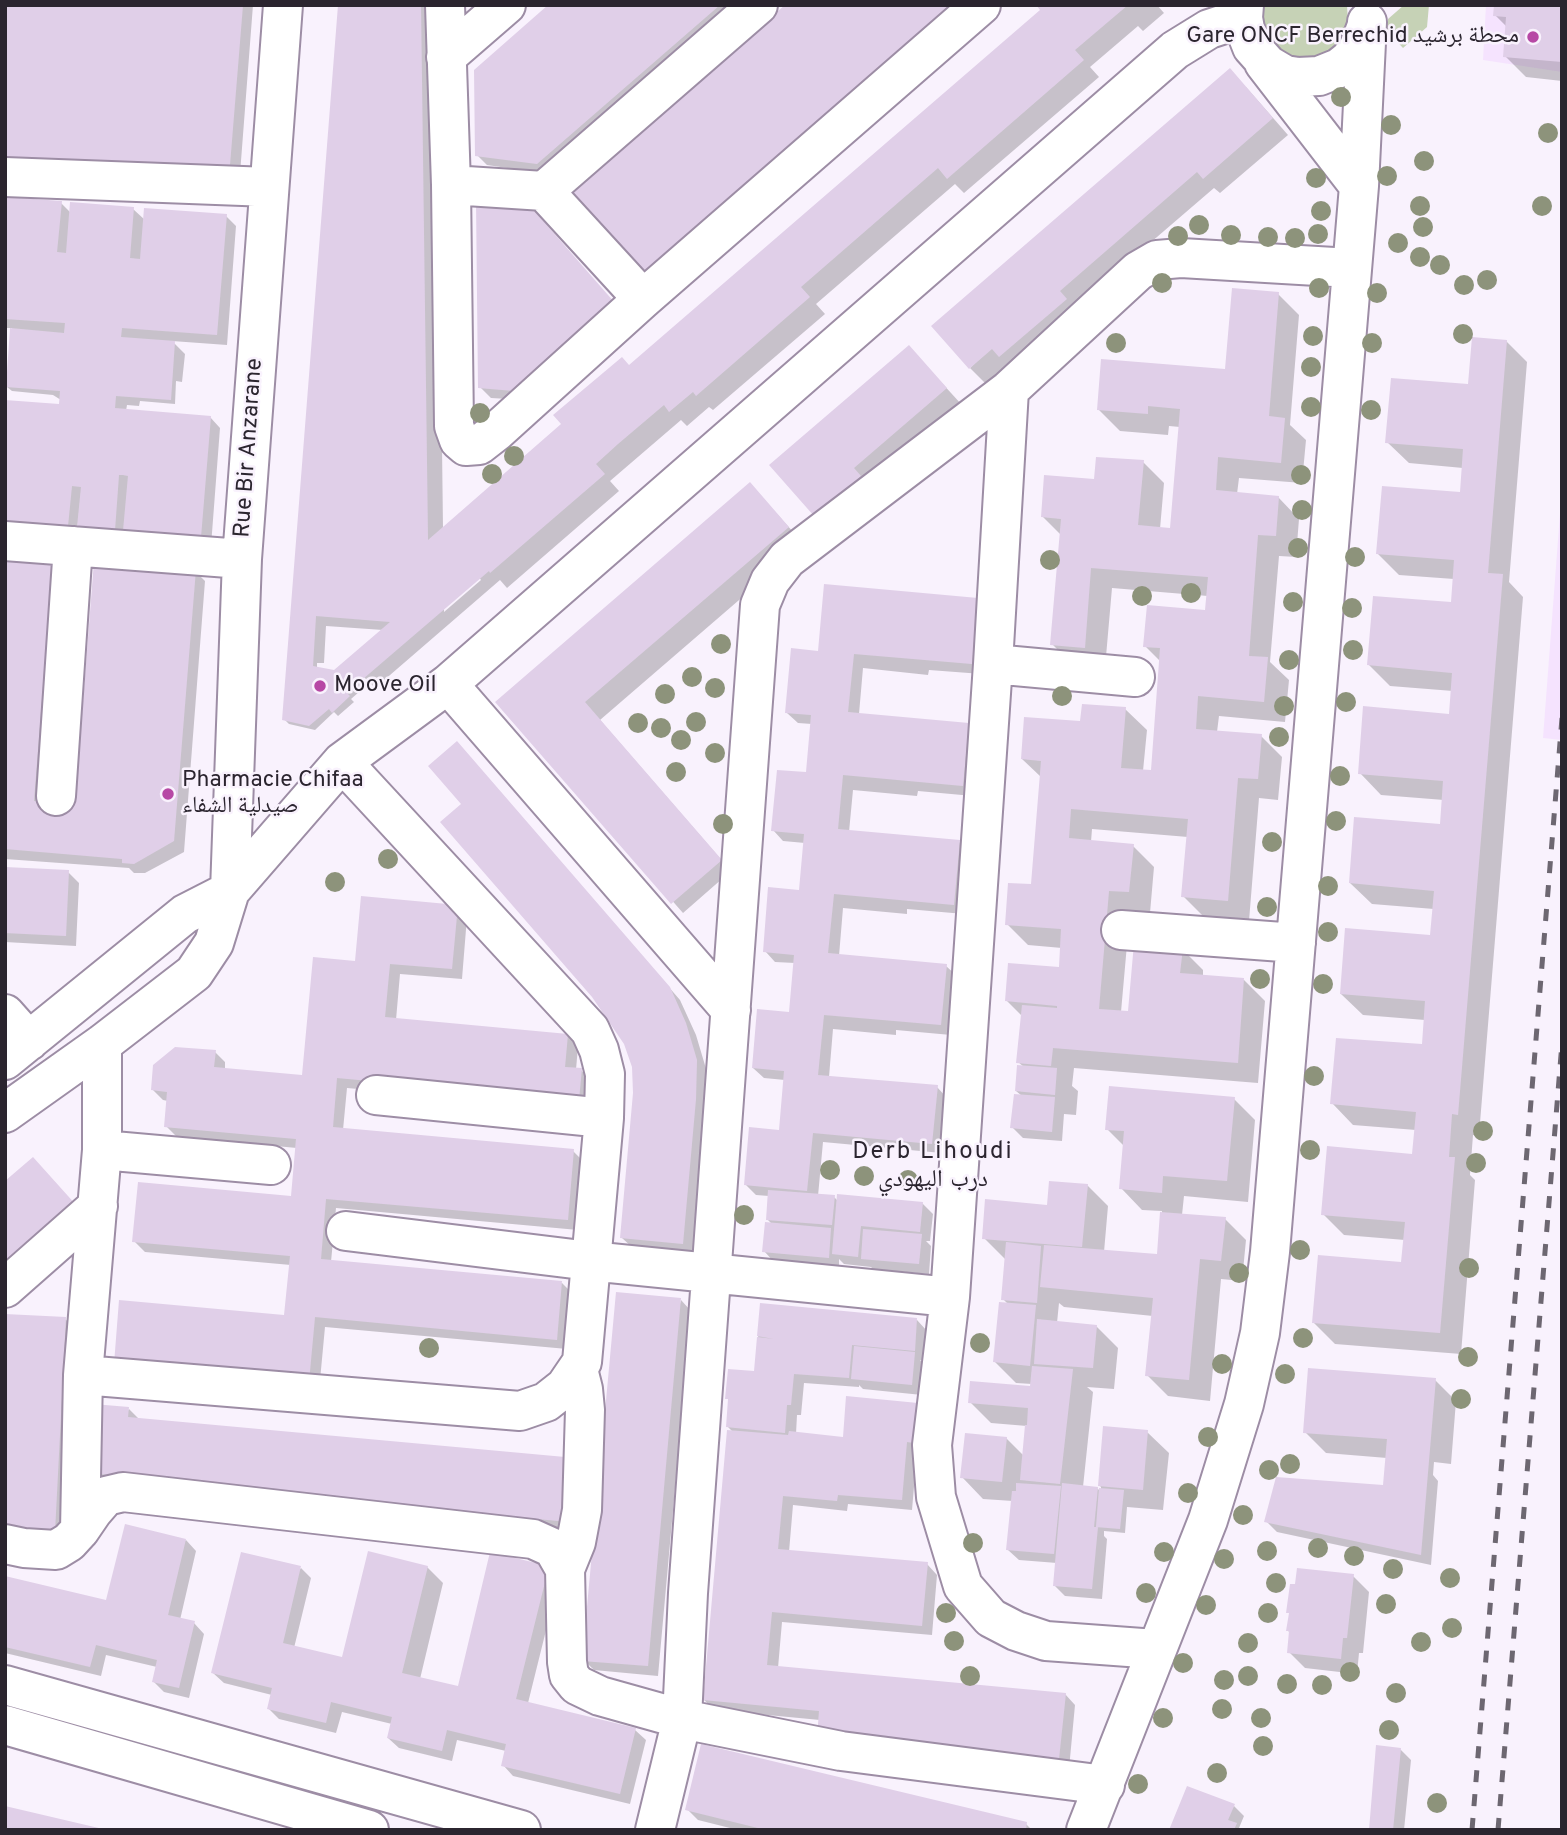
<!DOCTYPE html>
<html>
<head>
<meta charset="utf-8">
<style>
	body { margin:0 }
	#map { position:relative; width:1567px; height:1835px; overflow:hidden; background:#f9f2fd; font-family:Overpass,sans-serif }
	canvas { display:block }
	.frame { position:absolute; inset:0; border:7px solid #2b252f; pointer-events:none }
</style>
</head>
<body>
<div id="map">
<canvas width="1567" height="1835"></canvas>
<div class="frame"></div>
</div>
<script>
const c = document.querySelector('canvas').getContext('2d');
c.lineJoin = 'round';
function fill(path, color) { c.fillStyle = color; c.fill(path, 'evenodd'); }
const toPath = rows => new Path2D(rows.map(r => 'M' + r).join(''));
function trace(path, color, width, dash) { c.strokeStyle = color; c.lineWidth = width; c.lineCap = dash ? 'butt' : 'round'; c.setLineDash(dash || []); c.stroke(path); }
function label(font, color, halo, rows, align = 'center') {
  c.font = font + ' Overpass,"Noto Naskh Arabic",sans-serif'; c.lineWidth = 5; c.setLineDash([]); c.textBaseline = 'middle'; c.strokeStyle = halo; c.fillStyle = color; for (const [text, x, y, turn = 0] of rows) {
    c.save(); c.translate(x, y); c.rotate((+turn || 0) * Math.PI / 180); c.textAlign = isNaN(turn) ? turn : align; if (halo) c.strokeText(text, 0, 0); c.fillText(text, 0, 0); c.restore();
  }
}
const built = toPath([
	[1486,5,1562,5,1562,72,1483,60],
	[1562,487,1562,740,1543,738]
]);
const green = toPath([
	[1263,5,1347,5,1348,24,1345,34,1336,47,1321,57,1297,59,1282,53,1266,35,1262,18],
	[1404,5,1429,5,1427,27,1403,48,1387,31,1388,19]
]);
const shadow = toPath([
	[5,5,253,5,239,187],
	[340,5,431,5,439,200,443,528,1043,10,1039,5,1157,5,1164,13,1143,31,1138,26,1090,67,1099,77,964,193,955,184,816,304,825,314,713,410,709,407,687,426,681,420,610,481,619,491,507,588,500,580,375,688,364,677,362,679,367,685,351,699,354,702,338,716,334,712,315,730,289,724,284,719],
	[479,577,481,580,444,612,444,607],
	[326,626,383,630,334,672,317,668,317,663,324,663],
	[551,5,742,5,548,174,487,165,477,155],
	[1562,5,1562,81,1526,77,1505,56,1507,27,1495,15],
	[1246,87,1288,135,1220,193,1214,188,986,384,970,368],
	[5,199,61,203,71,213,133,209,145,220,226,216,236,226,227,345,172,341,185,354,182,382,176,381,175,404,140,401,139,406,127,405,126,411,210,417,220,428,211,546,90,537,79,526,78,536,5,530,5,401,61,406,61,400,53,395,12,391,7,387,12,328,5,328],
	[477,204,525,400,491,398,480,387],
	[1278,294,1299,315,1290,425,1306,440,1302,483,1239,478,1237,494,1278,497,1299,519,1296,557,1279,556,1270,662,1289,680,1285,722,1219,716,1217,732,1261,736,1282,757,1278,800,1259,798,1249,921,1204,917,1183,896,1188,837,1092,829,1091,842,1133,846,1154,867,1150,913,1130,911,1121,1012,1130,1013,1182,949,1203,970,1203,977,1244,980,1265,1001,1258,1083,1074,1068,1072,1086,1078,1091,1076,1115,1064,1114,1062,1141,1023,1138,1012,1127,1022,1096,1016,1091,1024,1067,1018,1062,1022,1016,1006,1000,1061,969,1062,948,1028,945,1007,924,1032,886,1041,777,1022,759,1082,723,1125,709,1147,730,1143,771,1152,772,1161,662,1145,646,1207,612,1208,596,1112,588,1105,668,1073,665,1052,644,1061,535,1042,516,1096,481,1143,462,1164,483,1160,529,1171,529,1180,427,1169,426,1168,435,1120,431,1099,410,1227,371],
	[1506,341,1527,362,1509,582,1523,597,1479,1135,1473,1135,1470,1175,1475,1180,1461,1354,1335,1344,1314,1323,1403,1264,1405,1240,1344,1235,1323,1214,1414,1156,1416,1130,1353,1125,1332,1103,1423,1046,1425,1020,1363,1015,1341,994,1432,937,1434,909,1372,904,1350,883,1442,825,1444,800,1381,795,1360,773,1451,716,1453,691,1390,686,1369,665,1452,604,1454,579,1399,575,1378,554,1461,494,1463,468,1409,463,1387,442,1470,386],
	[909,347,962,405,815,515],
	[750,484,804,544,600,720,731,871,683,913,498,702],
	[5,556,52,560,58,701,50,804,76,806,195,571,205,581,184,852,145,873,134,873,129,868,5,859],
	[978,600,982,674,929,670,928,675,863,668,859,714,968,724,979,735,973,796,918,791,917,796,853,790,849,832,959,842,970,852,964,914,907,909,907,914,843,908,839,956,946,966,957,976,951,1035,896,1030,896,1035,833,1029,829,1077,937,1087,947,1098,942,1153,823,1142,818,1196,834,1197,838,1201,922,1203,933,1214,930,1241,926,1241,931,1246,929,1274,873,1269,871,1267,844,1264,839,1259,839,1268,774,1262,764,1251,773,1225,767,1219,769,1196,756,1195,746,1185,780,1132,785,1080,764,1078,753,1068,791,1014,795,963,775,962,765,951,803,893,805,843,783,841,773,830,807,774,812,724,798,723,787,713,823,653],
	[467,754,680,1000,696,1035,707,1072,706,1110,693,1254,633,1248,622,1238,635,1093,634,1067,626,1044,464,804],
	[5,869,68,872,79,883,76,946,5,942],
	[457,907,467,917,462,979,400,974,396,1020,567,1035,578,1046,576,1070,581,1070,591,1081,589,1110,347,1088,343,1130,573,1151,584,1162,578,1230,336,1208,331,1262,562,1283,572,1293,567,1349,325,1327,319,1391,126,1374,286,1317,291,1265,145,1252,134,1241,293,1198,297,1148,177,1137,166,1126,168,1101,163,1100,152,1089,215,1052,225,1062,225,1070,304,1077,356,963],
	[1234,1099,1255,1120,1248,1202,1184,1196,1182,1215,1225,1219,1246,1240,1242,1281,1221,1279,1210,1401,1168,1396,1147,1375,1153,1316,1064,1307,1059,1303,1057,1323,1096,1326,1118,1348,1114,1389,1087,1387,1093,1392,1083,1487,1097,1488,1101,1492,1101,1487,1099,1485,1147,1432,1169,1453,1163,1510,1127,1507,1125,1533,1104,1531,1104,1536,1107,1539,1102,1599,1065,1596,1055,1586,1057,1563,1019,1560,1008,1550,1013,1501,983,1499,962,1477,1006,1438,1024,1456,1027,1426,991,1423,970,1402,1032,1388,1032,1384,1016,1383,995,1362,1008,1304,1003,1299,1005,1259,984,1238,1049,1207,1087,1185,1108,1206,1104,1252,1158,1256,1162,1211,1142,1210,1121,1188,1125,1147,1107,1129],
	[681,1300,691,1311,658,1676,594,1670,584,1660],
	[761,1305,917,1320,927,1331,925,1360,920,1360,925,1365,922,1395,863,1389,859,1385,859,1387,804,1383,801,1415,797,1415,796,1434,845,1438,917,1405,917,1452,912,1510,848,1504,847,1511,793,1505,789,1552,927,1564,937,1575,932,1635,782,1622,778,1668,1065,1694,1075,1705,1069,1769,820,1720,715,1710,704,1700,733,1432,728,1427,730,1401,727,1398,755,1372],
	[65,1319,76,1329,65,1542,5,1539],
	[1435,1380,1456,1401,1451,1464,1434,1462,1433,1475,1438,1481,1431,1565,1277,1532,1266,1521,1384,1487,1387,1458,1326,1453,1305,1432],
	[129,1409,140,1420,575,1460,580,1532,100,1483,89,1472],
	[186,1540,196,1551,180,1620,194,1623,204,1634,189,1698,164,1692,153,1681,157,1667,106,1655,101,1676,5,1653,5,1577,108,1602],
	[492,1554,559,1578,528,1703,635,1730,646,1740,630,1804,513,1776,503,1765,506,1751,489,1747,457,1740,452,1761,399,1748,388,1738,392,1724,342,1712,336,1733,279,1719,269,1709,272,1695,224,1683,213,1673,301,1568,311,1578,294,1648,343,1659,427,1567,443,1583,420,1679,459,1688],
	[1353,1576,1369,1592,1363,1653,1359,1653,1357,1674,1305,1668,1289,1652,1291,1633,1288,1631,1290,1614,1288,1612],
	[1400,1749,1411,1760,1404,1830,1370,1830],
	[1234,1806,1244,1816,1239,1828,1241,1830,1171,1830],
	[687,1809,1026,1824,1032,1830,738,1830,698,1820]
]);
const building = toPath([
	[5,5,243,5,229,177,5,159],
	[338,5,421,5,428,540,561,424,553,415,622,357,629,365,1040,10,1036,5,1128,5,1075,50,1084,60,947,179,938,168,801,287,810,297,696,396,693,392,669,412,664,405,618,444,596,464,605,474,490,573,489,571,363,679,347,693,350,696,332,713,329,709,309,726,282,720],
	[316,616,390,622,334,670,313,666],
	[548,5,720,5,537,164,475,156,474,70],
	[785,5,953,5,646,276,572,191],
	[1494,5,1562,5,1562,62,1503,57,1506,17,1493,16],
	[1230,68,1273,118,1203,179,1197,172,1083,271,1060,291,1067,299,999,357,992,349,969,369,931,326],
	[5,197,62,201,57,252,66,253,70,202,134,207,130,258,140,259,144,208,227,214,217,335,122,328,121,337,175,341,171,400,116,396,115,408,211,416,201,537,123,531,128,476,123,475,119,475,115,530,77,527,81,487,72,486,68,526,5,521,5,400,59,404,60,391,6,387,10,328,64,333,65,323,5,319],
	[476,202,531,207,615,303,514,391,478,388],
	[1232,288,1279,292,1269,416,1285,418,1281,463,1218,457,1216,490,1279,496,1276,536,1258,535,1249,656,1268,657,1264,702,1198,696,1196,729,1262,734,1258,779,1238,778,1228,901,1181,897,1188,819,1071,809,1069,838,1134,844,1129,892,1109,891,1099,1009,1128,1011,1134,943,1183,948,1180,973,1244,978,1238,1063,1053,1048,1051,1066,1016,1063,1022,1005,1057,1008,1057,1006,1005,1001,1008,963,1059,967,1061,929,1005,925,1008,883,1031,884,1041,761,1021,759,1024,717,1080,721,1082,704,1126,707,1121,768,1151,770,1160,648,1143,647,1147,605,1205,610,1208,577,1091,568,1085,648,1050,645,1061,519,1041,517,1044,475,1094,479,1096,457,1144,460,1138,525,1170,528,1180,409,1148,406,1148,414,1097,410,1101,359,1225,369],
	[1472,337,1507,340,1488,573,1503,574,1458,1115,1452,1114,1449,1157,1455,1157,1440,1333,1312,1323,1318,1255,1401,1262,1405,1222,1321,1215,1327,1146,1412,1154,1416,1112,1330,1104,1336,1038,1422,1044,1425,1001,1340,994,1345,928,1430,935,1434,891,1349,883,1354,817,1440,824,1443,781,1358,774,1363,706,1449,714,1452,673,1367,665,1373,596,1451,602,1454,560,1376,554,1382,486,1460,492,1463,449,1385,443,1391,378,1468,384],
	[909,345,947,388,854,468,861,476,814,516,769,465],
	[750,482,789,527,585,702,722,860,671,904,495,702],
	[5,555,53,558,34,801,41,802,75,804,94,561,196,569,174,841,134,864,122,863,122,859,5,849],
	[824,584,978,598,972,664,854,654,848,712,969,723,963,786,843,775,838,829,960,840,954,905,834,894,828,953,947,964,941,1025,824,1015,818,1075,938,1085,932,1144,813,1133,807,1191,744,1185,749,1127,779,1130,784,1071,752,1068,757,1009,789,1012,794,955,763,952,768,887,799,890,804,834,771,831,777,770,806,772,811,715,785,713,791,648,818,651],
	[457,741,670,987,686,1023,697,1060,696,1099,683,1244,620,1238,633,1093,632,1067,624,1044,592,997,440,822,461,804,428,766],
	[5,867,69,870,66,936,5,933],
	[361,896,458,905,452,969,390,964,385,1017,568,1034,565,1067,582,1068,579,1100,337,1078,333,1127,574,1149,568,1220,326,1199,321,1259,562,1281,557,1340,315,1317,309,1382,114,1364,119,1300,284,1315,290,1256,132,1242,138,1182,291,1196,296,1139,164,1127,167,1092,151,1090,153,1065,175,1047,216,1050,214,1067,302,1075,313,957,355,961],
	[1017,1065,1057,1068,1055,1095,1015,1091],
	[1109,1086,1235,1097,1227,1181,1163,1176,1162,1193,1119,1189,1124,1131,1105,1130],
	[1014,1094,1055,1097,1052,1132,1010,1128],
	[33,1157,77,1206,5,1267,5,1181],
	[1049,1181,1088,1184,1082,1247,982,1239,985,1199,1047,1205],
	[768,1190,835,1195,832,1225,766,1220],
	[837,1194,923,1202,920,1232,861,1226,858,1257,832,1254],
	[1160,1212,1226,1217,1221,1261,1200,1259,1189,1380,1145,1376,1153,1298,1040,1287,1044,1245,1157,1254],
	[765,1222,831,1228,829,1258,762,1252],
	[863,1229,922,1234,919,1264,861,1259],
	[1006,1242,1041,1246,1037,1303,1001,1300],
	[616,1292,681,1298,648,1666,582,1661],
	[999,1302,1036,1305,1030,1366,993,1362],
	[760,1303,917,1318,915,1351,852,1345,849,1378,794,1374,791,1405,787,1405,785,1433,726,1427,728,1399,725,1399,728,1369,754,1371,757,1337,774,1339,757,1336],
	[5,1314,66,1317,55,1532,5,1530],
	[1037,1319,1097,1325,1093,1368,1034,1364],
	[854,1346,915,1352,912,1385,851,1379],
	[1032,1366,1073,1369,1060,1484,1020,1480,1025,1425,1027,1425,1028,1408,968,1403,970,1381,1030,1386],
	[1308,1368,1436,1378,1421,1555,1264,1522,1276,1477,1383,1485,1387,1439,1303,1433],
	[846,1396,918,1403,914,1443,907,1442,902,1500,838,1495,837,1501,783,1496,778,1549,928,1562,922,1626,772,1612,767,1665,1066,1693,1059,1759,817,1737,819,1711,703,1700,727,1430,788,1435,789,1431,843,1437],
	[93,1404,129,1407,128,1417,576,1458,570,1522,123,1482,123,1476,87,1473],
	[1103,1426,1148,1430,1143,1490,1098,1486],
	[965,1433,1007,1437,1002,1482,960,1478],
	[1016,1483,1061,1486,1054,1554,1006,1550,1012,1491,1016,1491],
	[1062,1483,1098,1487,1094,1527,1098,1527,1092,1589,1053,1586],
	[1099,1488,1124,1490,1120,1529,1096,1527],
	[125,1524,186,1539,168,1615,195,1621,179,1688,152,1682,157,1660,96,1645,90,1667,5,1647,5,1576,106,1600],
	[368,1551,428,1566,402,1673,458,1686,490,1552,549,1566,516,1699,636,1728,620,1794,501,1766,506,1744,476,1737,447,1730,442,1751,387,1738,392,1717,331,1702,326,1723,267,1709,272,1688,211,1673,241,1552,301,1566,283,1643,342,1657],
	[1297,1568,1354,1574,1347,1638,1343,1638,1341,1659,1287,1653,1289,1631,1286,1631,1289,1613,1286,1613,1290,1584,1295,1584],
	[701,1744,1027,1822,1026,1830,766,1830,685,1810],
	[1376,1745,1401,1748,1393,1830,1369,1830],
	[1187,1786,1235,1804,1228,1820,1237,1823,1234,1830,1169,1830],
	[5,1806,103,1829,103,1830,5,1830]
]);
const minor = toPath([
	[445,5,451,185,454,426,459,440,466,446,479,445,497,431,643,299,981,5],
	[1244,5,1243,18,1245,29,1252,47,1268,65,1285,75,1298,77,1319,76,1339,68,1349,60,1358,49,1366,28],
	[446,57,506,5],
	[1264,63,1359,186],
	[5,177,269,187],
	[451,185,544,191,758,5],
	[544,191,643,299],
	[1009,390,993,664,950,1297,932,1445,936,1497,963,1586,991,1618,1016,1631,1046,1641,1156,1649],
	[5,541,242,559],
	[993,664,1135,677],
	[448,684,731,1010],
	[56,796,73,546],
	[1121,930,1296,943],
	[5,1014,29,1041],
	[5,1060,185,914,230,891,342,762,448,684,1175,50,1209,29,1243,18],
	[376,1095,604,1118],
	[5,1113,102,1044,194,973,214,943,230,891,242,559,283,5],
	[102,1150,271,1165],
	[346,1231,590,1261,950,1297],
	[5,1288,98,1206],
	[83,1375,520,1411,546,1402,565,1387,582,1362,604,1118,605,1074,599,1050,590,1030,342,762],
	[80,1530,83,1375,102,1150,102,1044],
	[5,1544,24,1548,56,1550,69,1542,80,1530,93,1511,106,1496,123,1492,533,1539,553,1548,565,1569,567,1662,569,1675,577,1685,600,1696,682,1719,841,1751,1105,1785],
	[565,1569,576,1542,582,1510,585,1410,583,1389,578,1369],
	[655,1830,682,1719,688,1593,760,605,770,581,787,559,1009,390,1138,271,1157,260,1181,258,1351,268],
	[1086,1830,1208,1520,1244,1404,1260,1333,1270,1252,1359,186,1367,22]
]);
const major = toPath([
	[5,1685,521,1830],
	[5,1725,369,1830]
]);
const rail = toPath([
	[1472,1830,1562,718],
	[1498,1830,1562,1043]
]);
const trees = [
	[1341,97],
	[1391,125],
	[1548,133],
	[1424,161],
	[1387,176],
	[1316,178],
	[1420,206],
	[1542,206],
	[1321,211],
	[1199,225],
	[1423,227],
	[1318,234],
	[1231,235],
	[1178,236],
	[1268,237],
	[1295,238],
	[1398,243],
	[1420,257],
	[1440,265],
	[1487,280],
	[1162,283],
	[1464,285],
	[1319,288],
	[1377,293],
	[1463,334],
	[1313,336],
	[1116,343],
	[1372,343],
	[1311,367],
	[1311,407],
	[1371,410],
	[480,413],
	[514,456],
	[492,474],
	[1301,475],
	[1302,510],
	[1298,548],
	[1355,557],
	[1050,560],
	[1191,593],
	[1142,596],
	[1293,602],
	[1352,608],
	[721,644],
	[1353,650],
	[1289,660],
	[692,677],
	[715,688],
	[665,694],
	[1062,696],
	[1346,702],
	[1284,706],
	[696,722],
	[638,723],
	[661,728],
	[1279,737],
	[681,740],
	[715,753],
	[676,772],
	[1340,776],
	[1336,821],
	[723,824],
	[1272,842],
	[388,859],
	[335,882],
	[1328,886],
	[1267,907],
	[1328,932],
	[1260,979],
	[1323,984],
	[1314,1076],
	[1483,1131],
	[1310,1150],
	[1476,1163],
	[830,1170],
	[864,1176],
	[908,1180],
	[744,1215],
	[1300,1250],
	[1469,1268],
	[1239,1273],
	[1303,1338],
	[980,1343],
	[429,1348],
	[1468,1357],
	[1222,1364],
	[1285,1374],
	[1461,1399],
	[1208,1437],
	[1290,1464],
	[1269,1470],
	[1188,1493],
	[1243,1515],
	[973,1543],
	[1318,1548],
	[1267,1551],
	[1164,1552],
	[1354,1556],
	[1224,1559],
	[1393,1569],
	[1450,1578],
	[1276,1583],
	[1146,1593],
	[1386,1604],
	[1206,1605],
	[946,1613],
	[1268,1613],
	[1452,1628],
	[954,1641],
	[1421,1642],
	[1248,1643],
	[1183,1663],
	[1350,1672],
	[970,1676],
	[1248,1676],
	[1224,1680],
	[1287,1684],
	[1322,1685],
	[1396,1693],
	[1222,1709],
	[1163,1718],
	[1261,1718],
	[1389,1730],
	[1263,1746],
	[1217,1773],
	[1138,1784],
	[1437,1803]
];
const markers = [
	[1533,37,7,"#b748a5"],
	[320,686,7,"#b748a5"],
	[168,794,7,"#b748a5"]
];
const poiNames = [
	["Gare ONCF Berrechid محطة برشيد",1519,37,"right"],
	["Moove Oil",334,686],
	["Pharmacie Chifaa",182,781],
	["صيدلية الشفاء",182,807]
];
const streetNames = [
	["Rue Bir Anzarane",250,448,-86]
];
const neighbourhoodNames = [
	["Derb Lihoudi",933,1153],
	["درب اليهودي",933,1181]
];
fill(built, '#f5e3fe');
fill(green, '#c6d2b6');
fill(shadow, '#0003');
fill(building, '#e0cfe8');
trace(minor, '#9d8da5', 42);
trace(major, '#9d8da5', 42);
trace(minor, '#fff', 38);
trace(major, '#fff', 38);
trace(rail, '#6d6771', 5, [12, 12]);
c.fillStyle = '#8d937b';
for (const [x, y] of trees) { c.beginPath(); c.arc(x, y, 10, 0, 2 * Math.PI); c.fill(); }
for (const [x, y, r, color] of markers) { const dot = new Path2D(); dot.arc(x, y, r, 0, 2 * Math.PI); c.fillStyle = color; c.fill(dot); trace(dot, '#f9f2fd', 2.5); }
label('23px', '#2b252f', '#f9f2fd', poiNames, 'left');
label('23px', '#2b252f', '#f9f2fd', streetNames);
c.letterSpacing = '2px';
label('24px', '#2b252f', '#f9f2fd', neighbourhoodNames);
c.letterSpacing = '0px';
</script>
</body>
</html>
